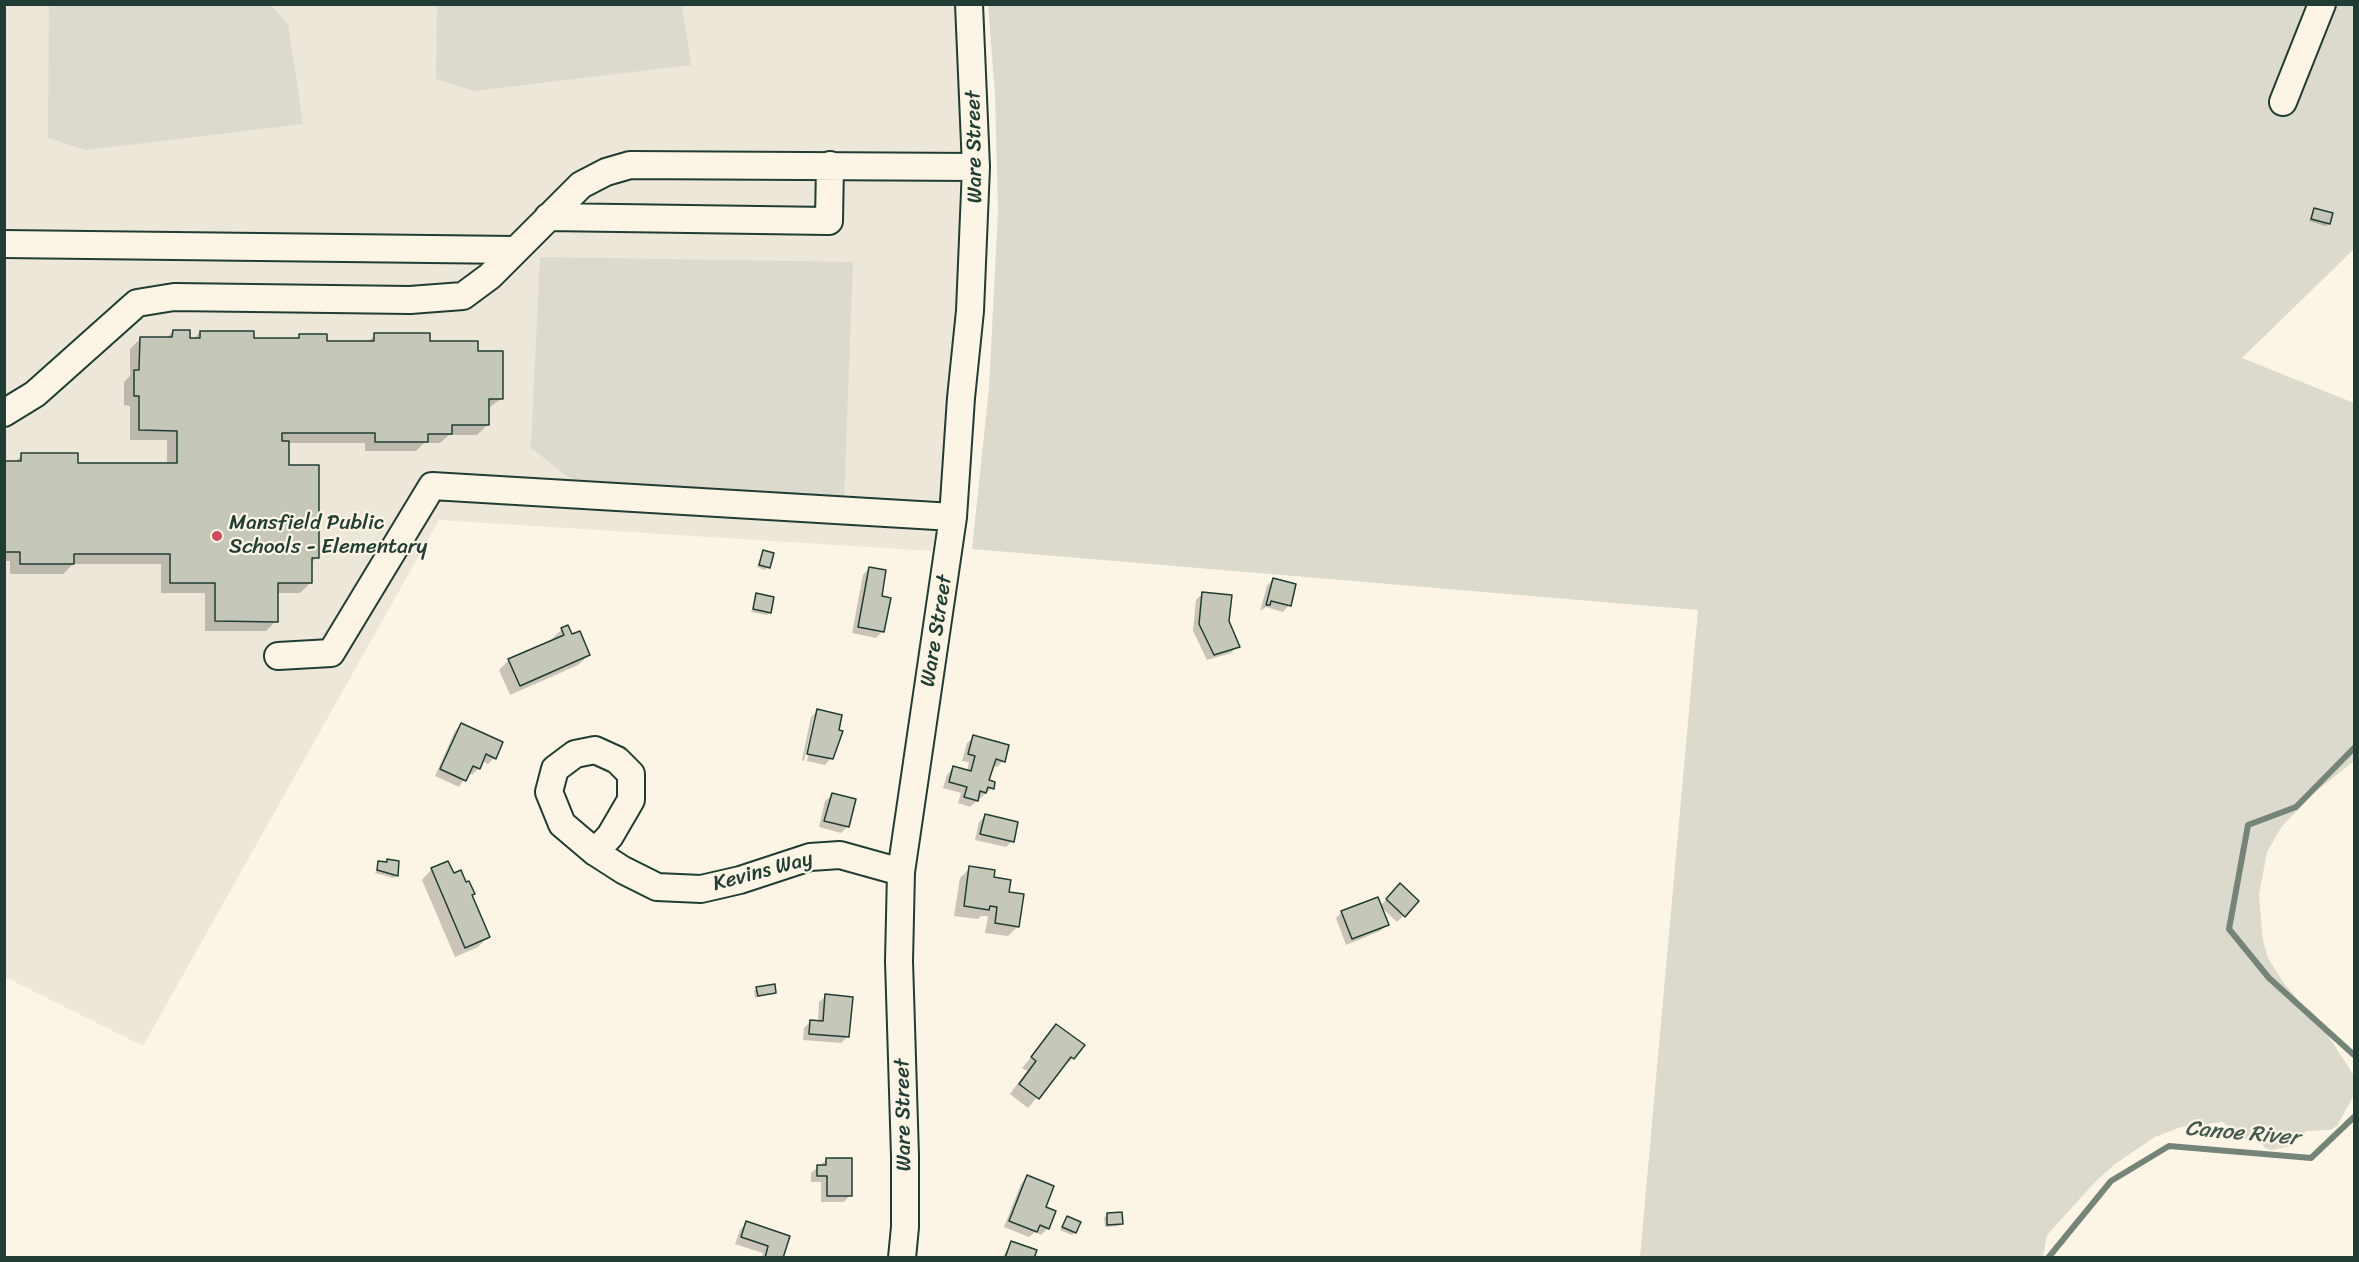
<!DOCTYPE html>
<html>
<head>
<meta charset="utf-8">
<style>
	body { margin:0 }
	#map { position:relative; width:2359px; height:1262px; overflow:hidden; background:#fcf5e5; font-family:Sriracha,sans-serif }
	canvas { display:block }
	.frame { position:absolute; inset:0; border:6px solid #1f3d34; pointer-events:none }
</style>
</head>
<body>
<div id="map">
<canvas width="2359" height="1262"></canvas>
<div class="frame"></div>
</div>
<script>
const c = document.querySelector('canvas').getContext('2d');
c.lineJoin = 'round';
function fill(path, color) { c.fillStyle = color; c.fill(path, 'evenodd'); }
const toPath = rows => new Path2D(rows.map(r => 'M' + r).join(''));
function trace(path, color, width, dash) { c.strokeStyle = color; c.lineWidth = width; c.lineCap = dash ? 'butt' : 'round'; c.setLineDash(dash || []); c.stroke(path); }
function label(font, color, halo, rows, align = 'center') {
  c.font = font + ' Sriracha,sans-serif'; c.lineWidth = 4.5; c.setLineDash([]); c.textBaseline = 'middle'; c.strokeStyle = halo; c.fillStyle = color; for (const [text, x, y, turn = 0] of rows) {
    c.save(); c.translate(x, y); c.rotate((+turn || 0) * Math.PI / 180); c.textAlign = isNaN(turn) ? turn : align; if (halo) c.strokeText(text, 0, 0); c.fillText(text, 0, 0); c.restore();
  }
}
const built = toPath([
	[4,5,954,5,961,129,957,310,945,475,932,551,439,520,143,1046,5,977]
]);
const green = toPath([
	[49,5,271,5,288,24,303,124,86,150,48,138],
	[437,5,682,5,691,65,474,91,436,79],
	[988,5,2354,5,2354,249,2242,358,2354,403,2354,761,2314,793,2282,826,2267,852,2259,895,2263,941,2268,958,2283,982,2329,1037,2354,1076,2354,1095,2337,1126,2330,1130,2306,1131,2291,1146,2272,1150,2265,1148,2259,1138,2242,1139,2223,1122,2181,1127,2155,1137,2115,1164,2097,1180,2047,1235,2043,1257,1640,1257,1698,610,972,549,989,388,998,211,995,95],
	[540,257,853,262,844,500,575,482,531,448]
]);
const shadow = toPath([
	[2315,209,2329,223,2326,226,2309,221],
	[173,331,188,340,193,340,200,332,253,340,295,340,300,335,325,343,367,343,375,335,428,342,476,352,501,399,487,409,487,425,477,435,449,435,440,443,424,443,416,451,365,451,365,443,288,443,288,466,317,557,310,564,310,583,300,593,276,593,276,621,266,631,205,631,205,593,161,593,161,564,73,564,63,574,10,574,10,561,4,561,4,463,14,463,22,455,76,464,167,464,167,440,130,440,130,406,124,405,124,382,130,376,130,349,140,339,166,339],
	[763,552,768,567,765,570,757,567],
	[869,568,880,597,883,631,876,638,852,633,863,575],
	[1273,579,1289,605,1283,612,1266,607,1260,611,1267,586],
	[1203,593,1228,622,1238,646,1231,653,1207,660,1193,631,1196,600],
	[757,595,770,612,767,615,751,612],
	[562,629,589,655,578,665,510,695,499,670,509,660,553,641,552,639],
	[818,711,831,758,825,765,807,761,817,716,814,716,804,761,802,760,811,717],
	[461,725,494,758,488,764,482,761,479,768,472,775,468,773,459,787,435,776,455,731],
	[974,737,1003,761,997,767,992,766,987,781,992,788,970,807,958,803,961,793,943,788,947,775,953,768,967,772,969,762,962,761,967,743],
	[832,795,854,800,847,827,841,833,819,827,825,801],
	[985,816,1012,841,1006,847,975,840,979,822],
	[388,861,396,876,394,878,375,873,379,863,385,864],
	[970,868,992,878,1008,894,1018,926,1008,936,985,933,988,916,981,916,978,919,954,916,960,878],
	[432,869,453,875,461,872,473,894,471,896,488,937,478,947,455,957,422,880],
	[1394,892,1404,915,1397,922,1380,906],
	[1342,912,1387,925,1380,931,1346,945,1336,918],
	[757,988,775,992,755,998,754,991],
	[826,996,847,1037,841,1043,803,1040,804,1028,810,1022,818,1022,819,1002],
	[1057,1026,1073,1058,1062,1067,1028,1108,1010,1094,1027,1071,1022,1068],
	[827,1159,850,1195,844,1202,821,1202,821,1182,811,1182,811,1173],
	[1027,1177,1044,1208,1048,1228,1041,1235,1035,1232,1029,1237,1004,1227,1021,1184],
	[1107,1215,1121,1223,1118,1226,1105,1227,1104,1218],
	[1067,1218,1075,1232,1072,1235,1060,1230],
	[746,1223,781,1258,761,1258,763,1253,735,1244,740,1230],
	[1011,1243,1033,1258,1002,1258]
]);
const stream = toPath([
	[2354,748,2296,807,2248,825,2229,929,2269,978,2354,1055],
	[2048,1258,2111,1181,2169,1146,2311,1158,2354,1117]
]);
const building = toPath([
	[2314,208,2333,213,2330,224,2311,219,2314,208],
	[173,330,190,330,190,338,200,338,200,331,254,331,254,338,299,338,299,334,327,334,327,341,374,341,374,333,430,333,430,341,478,341,478,351,503,351,503,399,489,399,489,425,452,425,452,434,428,434,428,442,375,442,375,433,282,433,282,441,289,441,289,465,319,465,319,558,312,558,312,583,278,583,278,622,215,621,215,583,170,583,170,554,74,554,74,564,20,564,20,552,4,552,4,461,21,461,21,453,78,453,78,463,177,463,177,431,139,430,139,396,134,396,134,370,139,370,140,337,172,337,173,330],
	[763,550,774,553,770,568,759,565,763,550],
	[869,567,886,570,882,596,891,598,884,632,858,627,869,567],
	[1273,578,1296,584,1291,606,1271,601,1270,605,1266,605,1273,578],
	[1202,592,1232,595,1229,621,1240,647,1214,655,1199,624,1202,592],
	[756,593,774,597,771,613,753,609,756,593],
	[568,625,572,634,580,631,590,655,520,686,508,659,564,635,561,628,568,625],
	[817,709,842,715,839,730,843,731,833,759,807,754,817,709],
	[461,723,503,742,496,759,486,754,480,769,473,766,466,781,440,769,461,723],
	[973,735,1009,745,1005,762,996,759,989,780,995,782,994,789,988,787,986,793,980,791,978,801,964,797,967,787,949,782,953,766,971,771,975,756,968,754,973,735],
	[832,793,856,799,849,827,824,821,832,793],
	[985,814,1018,822,1014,842,980,834,985,814],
	[387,859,399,861,398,876,377,870,378,861,387,862,387,859],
	[448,861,454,873,461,870,466,882,469,881,475,894,472,895,490,937,465,948,431,868,448,861],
	[969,866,995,870,994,877,1011,880,1009,892,1024,894,1019,927,995,923,997,907,990,906,989,910,964,906,969,866],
	[1400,883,1419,901,1405,917,1386,899,1400,883],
	[1378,897,1389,925,1352,939,1341,911,1378,897],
	[775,984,776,993,758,996,756,987,775,984],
	[825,994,853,997,849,1037,809,1034,810,1020,823,1021,825,994],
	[1056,1024,1085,1045,1074,1059,1071,1057,1039,1099,1019,1084,1036,1061,1031,1057,1056,1024],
	[826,1158,852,1158,852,1196,827,1196,827,1176,817,1176,817,1165,826,1165,826,1158],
	[1027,1175,1054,1186,1046,1207,1056,1211,1049,1229,1040,1225,1037,1232,1009,1221,1027,1175],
	[1122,1212,1123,1224,1107,1225,1107,1213,1122,1212],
	[1067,1216,1081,1222,1076,1233,1062,1227,1067,1216],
	[746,1221,790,1236,783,1258,765,1258,768,1246,741,1237,746,1221],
	[1011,1241,1037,1250,1034,1258,1005,1258,1011,1241]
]);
const minor = toPath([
	[2283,102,2322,4],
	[548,217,829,221,830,165],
	[4,244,515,250],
	[4,413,35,394,137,303,174,297,410,300,463,296,490,276,581,185,606,172,630,165,976,167],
	[278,656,331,653,432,486,953,517],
	[595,852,610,836,631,800,631,774,617,760,595,750,575,754,555,769,549,792,562,824,595,852,623,870,657,887,701,889,740,880,810,857,840,855,901,872],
	[902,1258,905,1227,905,1156,899,961,901,872,953,517,961,398,970,311,976,167,969,4]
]);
const markers = [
	[217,536,6,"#d1495b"]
];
const streetNames = [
	["Ware Street",975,147,-91],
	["Ware Street",937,631,-81],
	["Kevins Way",763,872,-15],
	["Ware Street",904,1115,-91]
];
const poiNames = [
	["Mansfield Public",229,524],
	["Schools - Elementary",229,548]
];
const waterNames = [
	["Canoe River",2242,1134,5]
];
fill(built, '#ece7d8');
fill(green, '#dcdacc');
fill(shadow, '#0003');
trace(stream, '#758479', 6);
fill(building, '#c5c7b9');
trace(building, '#1f3d34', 1.5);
trace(minor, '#1f3d34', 30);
trace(minor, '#fcf5e5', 26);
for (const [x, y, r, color] of markers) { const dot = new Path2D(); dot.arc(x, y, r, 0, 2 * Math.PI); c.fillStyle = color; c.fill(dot); trace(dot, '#fcf5e5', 2); }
label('21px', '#1f3d34', '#fcf5e5', streetNames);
label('21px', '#1f3d34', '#fcf5e5', poiNames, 'left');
label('italic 22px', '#435a51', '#fcf5e5', waterNames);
</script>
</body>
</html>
